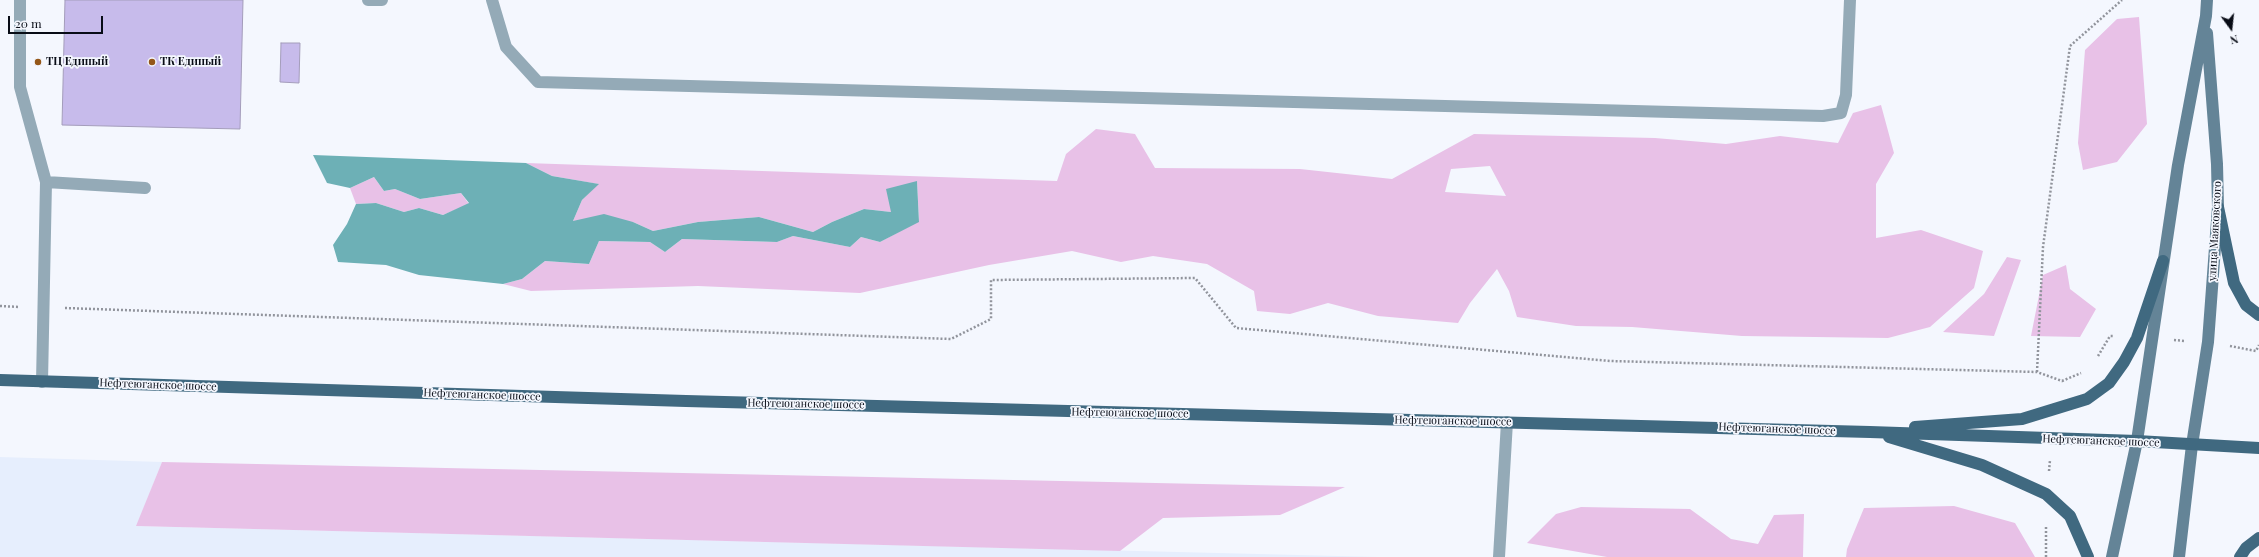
<!DOCTYPE html>
<html>
<head>
<meta charset="utf-8">
<style>
	body { margin:0 }
	#map { position:relative; width:2259px; height:557px; overflow:hidden; background:#f4f7fe; font-family:"Playfair Display",serif }
	canvas { display:block }
	.north { position:absolute; left:2211px; top:8px; width:40px; height:40px; -webkit-text-stroke:3px #f4f7fe; paint-order:stroke; rotate:165deg; font-size:11px; font-weight:700; line-height:16px; text-align:center; color:#080c16 }
	.north::after { content:''; display:block; margin:auto; width:14px; height:18px; background:#080c16; clip-path:polygon(50% 0,100% 100%,50% 72%,0 100%) }
	.scale { position:absolute; left:8px; top:16px; width:95px; height:18px; box-sizing:border-box; border:2px solid #080c16; border-top:0; padding-left:5px; font-size:12px; line-height:14px; white-space:nowrap; color:#080c16; -webkit-text-stroke:3px #f4f7fe; paint-order:stroke }
</style>
</head>
<body>
<div id="map">
<canvas width="2259" height="557"></canvas>
<div class="north">N</div>
<div class="scale">20 m</div>
</div>
<script>
const c = document.querySelector('canvas').getContext('2d');
c.lineJoin = 'round';
function fill(path, color) { c.fillStyle = color; c.fill(path, 'evenodd'); }
const toPath = rows => new Path2D(rows.map(r => 'M' + r).join(''));
function trace(path, color, width, dash) { c.strokeStyle = color; c.lineWidth = width; c.lineCap = dash ? 'butt' : 'round'; c.setLineDash(dash || []); c.stroke(path); }
function label(font, color, halo, rows, align = 'center') {
  c.font = font + ' "Playfair Display",serif'; c.lineWidth = 3.5; c.setLineDash([]); c.textBaseline = 'middle'; c.strokeStyle = halo; c.fillStyle = color; for (const [text, x, y, turn = 0] of rows) {
    c.save(); c.translate(x, y); c.rotate((+turn || 0) * Math.PI / 180); c.textAlign = isNaN(turn) ? turn : align; if (halo) c.strokeText(text, 0, 0); c.fillText(text, 0, 0); c.restore();
  }
}
const built = toPath([
	[0,457,162,462,137,526,1378,557,0,557]
]);
const green = toPath([
	[2139,17,2147,124,2117,162,2083,170,2078,143,2085,50,2117,19],
	[1881,105,1894,153,1876,184,1876,238,1921,230,1983,251,1974,288,1930,327,1888,338,1742,336,1632,327,1576,326,1517,317,1509,291,1497,269,1470,303,1458,323,1378,316,1328,303,1290,314,1257,311,1254,291,1207,264,1153,256,1121,262,1072,251,989,265,860,293,698,286,531,291,503,284,522,279,545,261,589,264,599,241,650,242,665,252,682,239,777,242,793,236,850,247,861,237,880,242,919,221,917,181,891,212,864,209,832,222,813,232,759,217,698,222,653,231,633,222,573,221,582,200,598,184,552,176,526,163,1057,181,1066,154,1096,129,1135,134,1155,168,1300,169,1392,179,1474,134,1655,138,1726,144,1780,136,1838,143,1853,113],
	[1490,166,1506,196,1445,192,1451,169],
	[374,177,384,191,395,189,420,199,461,193,469,204,443,215,419,208,404,212,376,203,356,204,350,188],
	[2007,257,2021,260,1994,336,1943,332,1984,294],
	[2066,265,2070,289,2096,309,2080,337,2031,336,2043,275],
	[162,462,1345,487,1280,515,1163,518,1120,551,136,526],
	[1954,506,2015,523,2035,557,1846,557,1847,549,1864,508],
	[1581,507,1690,509,1731,539,1758,544,1774,515,1804,514,1803,557,1607,557,1527,543,1556,514]
]);
const water = toPath([
	[313,155,526,163,552,176,599,184,582,200,573,221,604,214,633,222,653,231,698,222,759,217,813,232,832,222,864,209,891,212,886,189,917,181,919,222,880,242,861,237,850,247,793,236,777,242,682,239,665,252,650,242,599,241,589,264,545,261,522,279,503,284,419,275,386,265,338,262,333,245,347,224,356,204,376,203,404,212,419,208,443,215,469,203,461,193,420,199,395,189,384,191,374,177,350,188,327,183]
]);
const building = toPath([
	[65,0,243,0,240,129,62,125,65,0],
	[281,43,300,43,299,83,280,82,281,43]
]);
const path = toPath([
	[0,306,20,307],
	[65,308,951,339,991,319,991,280,1195,278,1236,328,1610,361,2037,372,2062,381,2081,373],
	[2174,340,2185,341],
	[2230,346,2256,351,2259,345],
	[2098,356,2110,336,2113,336],
	[2037,372,2043,247,2070,46,2122,0],
	[2049,471,2050,460],
	[2046,557,2046,526]
]);
const service = toPath([
	[20,0,20,87,46,182,42,382],
	[368,0,382,0],
	[492,0,506,47,538,82,1823,116,1841,113,1846,95,1850,0],
	[46,182,145,188],
	[1499,557,1507,422]
]);
const secondary = toPath([
	[2112,557,2137,441,2178,165,2206,16,2207,0],
	[2179,557,2192,445,2208,342,2218,207,2217,164,2207,33]
]);
const primary = toPath([
	[2218,207,2234,283,2246,305,2259,315],
	[0,380,686,401,1870,432,2137,441,2259,448],
	[1915,427,2022,419,2087,399,2109,383,2124,362,2137,338,2163,261],
	[1889,437,1982,465,2046,494,2070,516,2088,557],
	[2240,557,2246,548,2259,538]
]);
const markers = [
	[38,62,4,"#945719"],
	[152,62,4,"#945719"]
];
const poiNames = [
	["ТЦ Единый",46,62],
	["ТК Единый",160,62]
];
const streetNames = [
	["улица Маяковского",2215,231,-87],
	["Нефтеюганское шоссе",158,385,2],
	["Нефтеюганское шоссе",482,395,2],
	["Нефтеюганское шоссе",806,404,1],
	["Нефтеюганское шоссе",1130,413,1],
	["Нефтеюганское шоссе",1453,421,1],
	["Нефтеюганское шоссе",1777,429,2],
	["Нефтеюганское шоссе",2101,441,2]
];
fill(built, '#e6eefd');
fill(green, '#e8c1e7');
fill(water, '#6db0b6');
fill(building, '#c7bbeb');
trace(building, '#a49dbb', 1);
trace(path, '#91949c', 2.5, [2, 2]);
trace(service, '#94aab7', 12);
trace(secondary, '#648497', 12);
trace(primary, '#406980', 12);
for (const [x, y, r, color] of markers) { const dot = new Path2D(); dot.arc(x, y, r, 0, 2 * Math.PI); c.fillStyle = color; c.fill(dot); trace(dot, '#f4f7fe', 1.5); }
label('bold 11px', '#080c16', '#f4f7fe', poiNames, 'left');
label('11px', '#080c16', '#f4f7fe', streetNames);
</script>
</body>
</html>
